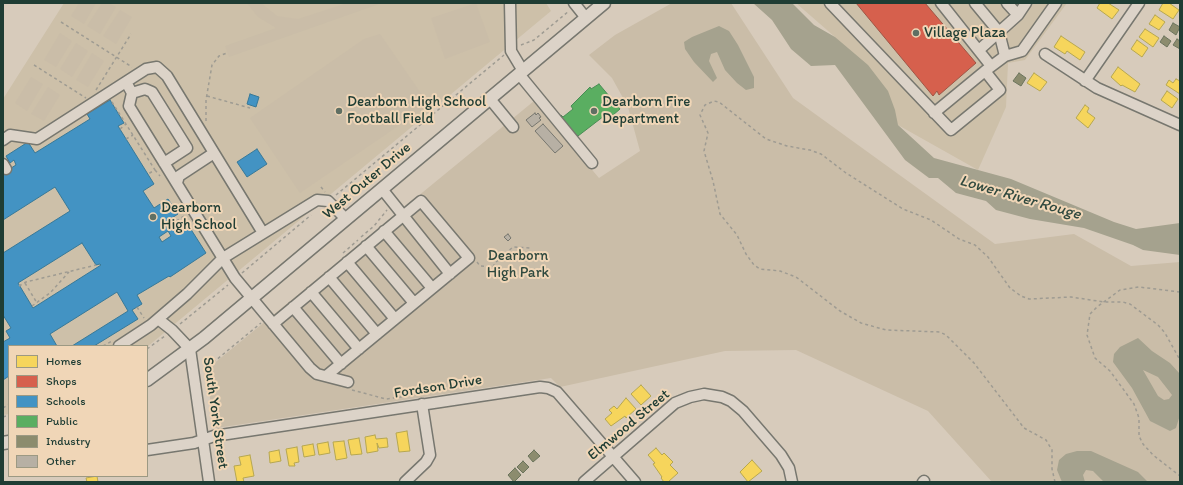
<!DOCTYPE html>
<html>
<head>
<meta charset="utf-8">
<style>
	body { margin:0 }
	#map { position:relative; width:1183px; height:485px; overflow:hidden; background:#d7cbbb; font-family:Itim,sans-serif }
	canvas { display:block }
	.frame { position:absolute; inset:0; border:4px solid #1f3d34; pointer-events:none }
	.legend { position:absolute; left:8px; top:345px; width:140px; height:132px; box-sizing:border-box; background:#f0d6b7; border:1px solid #9c9983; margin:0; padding:5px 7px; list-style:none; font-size:12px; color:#1f3d34 }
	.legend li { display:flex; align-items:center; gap:8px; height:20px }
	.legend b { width:20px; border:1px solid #9c9983 }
</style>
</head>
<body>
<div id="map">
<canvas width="1183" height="485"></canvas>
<div class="frame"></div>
<ul class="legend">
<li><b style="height:11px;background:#f6d55c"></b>Homes</li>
<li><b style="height:11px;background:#d6604d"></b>Shops</li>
<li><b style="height:11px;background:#4393c3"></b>Schools</li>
<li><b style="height:11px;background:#5aae61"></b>Public</li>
<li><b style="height:11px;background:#8c8c6e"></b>Industry</li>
<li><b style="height:11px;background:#b7b0a4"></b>Other</li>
</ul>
</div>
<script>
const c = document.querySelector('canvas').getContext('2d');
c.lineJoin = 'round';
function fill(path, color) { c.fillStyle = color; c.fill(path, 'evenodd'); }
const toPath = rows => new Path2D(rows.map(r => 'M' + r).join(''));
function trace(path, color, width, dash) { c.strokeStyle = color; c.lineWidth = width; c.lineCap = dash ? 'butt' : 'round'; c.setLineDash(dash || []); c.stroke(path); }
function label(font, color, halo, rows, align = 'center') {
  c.font = font + ' Itim,sans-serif'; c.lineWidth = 4; c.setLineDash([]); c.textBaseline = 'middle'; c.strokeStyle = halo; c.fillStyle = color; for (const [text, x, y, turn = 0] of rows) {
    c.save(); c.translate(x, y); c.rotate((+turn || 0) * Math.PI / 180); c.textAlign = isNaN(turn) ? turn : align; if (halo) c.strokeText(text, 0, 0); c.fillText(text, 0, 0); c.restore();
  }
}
const built = toPath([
	[64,3,546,3,551,11,147,347,9,346,9,414,3,415,3,99],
	[796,3,1067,3,1025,60,1008,63,1006,107,978,170,898,125,835,37]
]);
const green = toPath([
	[79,3,96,3,84,24,71,16],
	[102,3,109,3,116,7,100,34,87,26],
	[247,3,261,3,277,16,298,19,347,3,382,3,229,57,225,46,276,28,258,17],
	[476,3,490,42,445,59,431,18],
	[672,3,731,3,793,98,995,244,1074,234,1131,266,1180,262,1180,482,992,482,928,411,796,350,725,351,560,387,551,378,216,428,214,427,206,370,534,101,599,178,640,151,628,107,612,78,589,55,615,35],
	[120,10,132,17,116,44,103,36],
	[60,33,72,41,56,67,44,60],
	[380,34,429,105,300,193,250,118,364,39],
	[76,43,88,51,72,77,60,69],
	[92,53,104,61,88,87,76,80],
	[31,77,43,84,27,111,15,103],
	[48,87,60,95,44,121,31,114]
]);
const water = toPath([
	[753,3,792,3,814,25,835,37,868,65,888,91,895,110,898,125,934,158,1011,179,1114,222,1136,229,1180,223,1180,255,1143,250,1133,245,1084,228,1030,219,996,210,986,201,956,193,938,178,929,178,905,160,835,65,811,66,791,49,772,20],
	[719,26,729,31,738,45,754,77,754,88,746,90,737,83,725,70,717,52,711,54,709,61,717,78,713,82,694,62,685,49,684,42,692,37],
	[1138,338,1152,351,1170,363,1180,374,1180,415,1176,428,1170,431,1150,421,1132,388,1113,362,1114,354,1120,347],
	[1143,370,1158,377,1169,391,1172,395,1169,399,1164,400,1158,396],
	[1077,451,1091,451,1138,472,1148,482,1104,482,1093,471,1086,470,1083,475,1085,482,1062,482,1057,470,1059,460,1066,454]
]);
const homes = toPath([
	[1100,3,1108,3,1119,10,1112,19,1097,8,1100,3],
	[1163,3,1169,3,1179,10,1173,19,1159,10,1163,3],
	[1155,15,1165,22,1159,30,1149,24,1155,15],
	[1145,29,1159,38,1153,47,1139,37,1145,29],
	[1061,36,1085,52,1080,60,1067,51,1065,54,1054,47,1061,36],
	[1137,40,1148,48,1142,57,1131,49,1137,40],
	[1118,67,1140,84,1135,92,1122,85,1121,86,1111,77,1118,67],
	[1034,73,1047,82,1040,91,1027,83,1034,73],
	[1176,79,1180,81,1180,94,1166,85,1169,80,1173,83,1176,79],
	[1167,91,1178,99,1172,108,1161,100,1167,91],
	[1085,105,1089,108,1087,112,1095,118,1088,128,1076,118,1085,105],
	[641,385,651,396,641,405,631,394,641,385],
	[626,398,636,409,626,418,625,416,611,426,605,419,612,413,609,410,614,406,617,409,626,398],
	[407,431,410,451,399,452,396,433,407,431],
	[375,435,376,439,387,438,388,447,379,448,377,443,378,451,367,453,365,437,375,435],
	[359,438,362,454,351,455,348,440,359,438],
	[344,441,347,458,336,460,333,442,344,441],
	[328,442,330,453,319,455,317,444,328,442],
	[313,444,315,455,304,457,302,446,313,444],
	[297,447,299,462,294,463,295,466,289,466,286,449,297,447],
	[656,448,662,455,664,453,673,462,670,465,678,473,668,482,664,482,661,478,662,477,653,464,655,463,648,455,656,448],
	[279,450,281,461,270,463,269,452,279,450],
	[250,455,254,476,243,478,244,482,237,482,234,466,241,465,239,457,250,455],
	[752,460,762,471,748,482,740,472,752,460],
	[97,476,98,482,87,482,86,478,97,476]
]);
const shops = toPath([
	[856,3,925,3,976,63,939,95,937,91,933,96,856,3]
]);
const schools = toPath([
	[250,94,259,97,256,107,247,104,250,94],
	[110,100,124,123,118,126,154,184,143,191,154,208,168,199,178,214,164,223,166,227,168,230,185,220,206,253,170,277,169,276,137,295,142,304,132,310,138,319,94,346,72,346,128,311,117,292,50,334,57,346,9,346,9,376,3,380,3,342,10,338,6,331,11,328,3,315,3,253,70,211,55,187,3,220,3,173,16,165,14,160,10,163,6,156,28,142,35,153,90,119,87,114,110,100],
	[168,231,171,236,162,242,159,237,168,231],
	[82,243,96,265,100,264,101,265,33,308,18,283,82,243],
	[257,149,267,164,247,177,237,162,257,149]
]);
const public = toPath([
	[599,84,620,109,613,115,611,113,605,118,604,116,578,136,558,117,561,115,563,117,573,109,571,106,590,87,591,89,599,84]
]);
const industry = toPath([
	[1173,23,1180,27,1176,35,1169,30,1173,23],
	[1164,36,1171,41,1167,47,1160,42,1164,36],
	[1177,39,1180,41,1180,49,1173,45,1177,39],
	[1019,73,1026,78,1021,86,1013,81,1019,73],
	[534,450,540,456,533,462,528,456,534,450],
	[523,461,529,467,523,473,517,467,523,461],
	[515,468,521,475,514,482,508,475,515,468]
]);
const building = toPath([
	[535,113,536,115,538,113,541,117,539,118,541,120,532,127,526,120,535,113],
	[543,124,563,146,555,153,535,131,543,124],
	[508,234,511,238,508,241,504,237,508,234]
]);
const path = toPath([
	[61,22,132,67],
	[521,45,534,40,569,11],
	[34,65,86,98],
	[96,90,131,34],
	[207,96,250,108],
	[112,102,155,170,148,174],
	[206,121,206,100,212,65,219,56,227,53],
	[120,129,126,124],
	[126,139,133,135],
	[155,170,160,176],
	[321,187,325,192],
	[336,195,504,55],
	[166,227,186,215],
	[361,237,374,226,387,210],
	[343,253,358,240],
	[477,262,480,266,493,267,495,263,513,247,531,248],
	[242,273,311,215],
	[25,283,37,303],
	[19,286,26,282,96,265],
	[1180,292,1139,287,1120,290,1097,307,1090,314,1087,335,1095,358,1110,371,1134,404,1139,418,1139,436,1143,444,1153,455,1180,476],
	[32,306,50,293,69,272],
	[137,307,144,318],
	[180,324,228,285],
	[103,346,112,341],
	[147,349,165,336],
	[204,370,261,323],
	[352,390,386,399,401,397,402,399],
	[3,408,9,404],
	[3,417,9,415],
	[1055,482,1052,469,1052,450,1046,440,1024,428,974,363,946,335,940,332,886,330,861,323,840,311,796,277,780,271,760,269,754,265,746,254,737,235,720,214,713,181,704,151,708,133,700,115,705,105,714,101,719,102,766,139,787,146,810,150,821,154,846,173,903,209,931,220,959,239,975,245,988,257,1010,288,1021,296,1029,299,1071,297,1104,302,1123,302,1130,304,1158,325,1165,333,1180,360]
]);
const minor = toPath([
	[510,3,511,51,523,71],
	[574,3,586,18],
	[830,3,951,130,1000,90,985,71,1005,56,1022,51,1056,3],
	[941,3,991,66],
	[975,3,999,32,1005,56],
	[1018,15,1026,3],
	[979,50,1018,15,1007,3],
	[1045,54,1097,88,1180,125],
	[519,74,592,163],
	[1085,81,1139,3],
	[126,82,132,93,129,106,235,278,310,368,317,374,348,382],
	[132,93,145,89,152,92,187,148,164,163],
	[490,99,513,127],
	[934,113,985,71],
	[3,140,10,135,37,139,146,69,157,67,167,76,263,233],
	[3,164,6,169],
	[177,183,179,176,214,153],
	[382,189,450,274],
	[384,231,432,288],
	[366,246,414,303],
	[347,262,395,319],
	[329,277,377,334],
	[311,292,359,349],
	[293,307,341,364],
	[158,319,172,330,190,349,209,482],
	[273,324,421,201,469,258,326,376],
	[119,346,151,325,187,294,223,258,317,200,328,201,346,219],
	[147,450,194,443,214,436,540,387,548,388,557,392,635,482],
	[405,482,426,462,430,455,422,404],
	[584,482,675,403,690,397,704,394,722,397,731,401,743,411,781,455,789,468,792,482],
	[923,482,924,481]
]);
const major = toPath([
	[147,380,204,338,604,3],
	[3,443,9,442]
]);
const markers = [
	[916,33,4,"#5f6f63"],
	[339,111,4,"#5f6f63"],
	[594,111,4,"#5f6f63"],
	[153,217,4,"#5f6f63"]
];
const poiNames = [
	["Village Plaza",924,33],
	["Dearborn High School",347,102],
	["Football Field",347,119],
	["Dearborn Fire",602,102],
	["Department",602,119],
	["Dearborn",161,208],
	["High School",161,225]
];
const streetNames = [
	["West Outer Drive",367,181,-40],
	["Fordson Drive",438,387,-9],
	["South York Street",215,413,82],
	["Elmwood Street",629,425,-40]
];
const parkNames = [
	["Dearborn",518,256],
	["High Park",518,273]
];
const waterNames = [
	["Lower River Rouge",1020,198,16]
];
fill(built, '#cdc0a9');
fill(green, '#cabda8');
fill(water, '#a5a28e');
fill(homes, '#f6d55c');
trace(homes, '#b6a750', 1);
fill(shops, '#d6604d');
trace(shops, '#9f5646', 1);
fill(schools, '#4393c3');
trace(schools, '#387998', 1);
fill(public, '#5aae61');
trace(public, '#488c54', 1);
fill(industry, '#8c8c6e');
trace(industry, '#6b745d', 1);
fill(building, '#b7b0a4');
trace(building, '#77776f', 1);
trace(minor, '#77776f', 13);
trace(major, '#77776f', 15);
trace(path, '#9e9b92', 1.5, [3, 3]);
trace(minor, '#dcd3c8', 10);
trace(major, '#dcd3c8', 12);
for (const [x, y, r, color] of markers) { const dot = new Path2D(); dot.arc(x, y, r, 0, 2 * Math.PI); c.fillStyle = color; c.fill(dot); trace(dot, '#f0d6b7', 1.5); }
label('15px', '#1f3d34', '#f0d6b7', poiNames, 'left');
label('15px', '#1f3d34', '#f0d6b7', streetNames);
label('15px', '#2f493e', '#f0d6b7', parkNames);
label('italic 16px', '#30493f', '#f0d6b7', waterNames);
</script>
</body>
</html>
